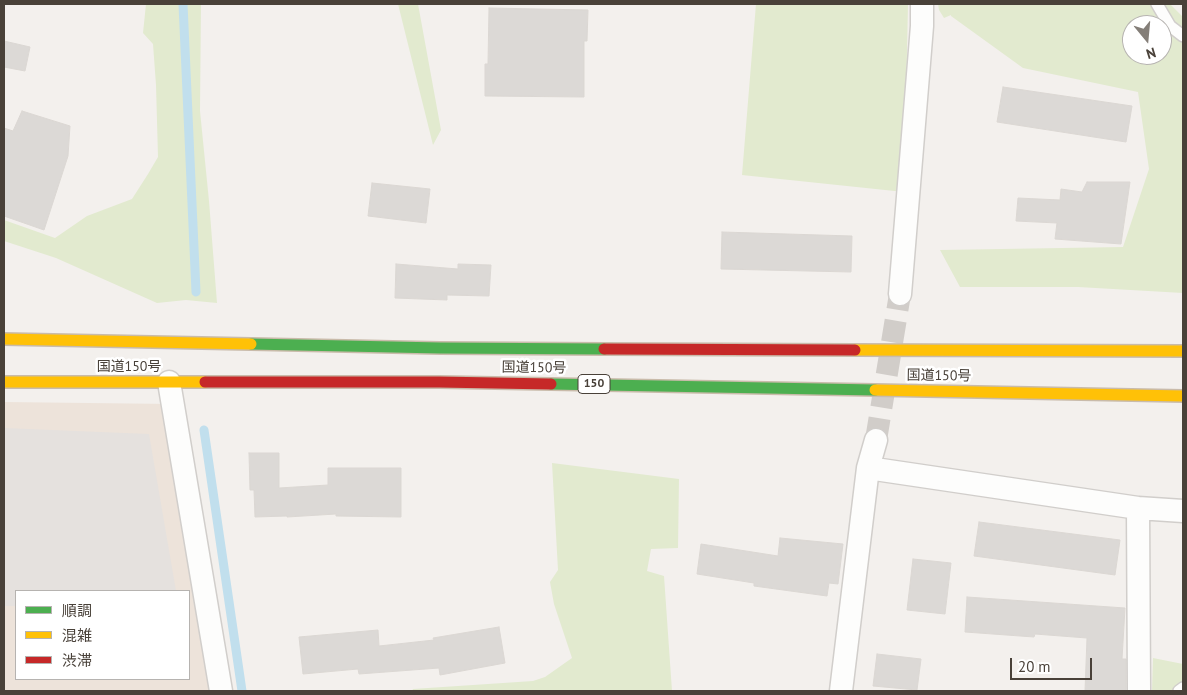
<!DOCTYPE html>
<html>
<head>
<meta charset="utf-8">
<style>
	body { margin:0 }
	#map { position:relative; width:1187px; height:695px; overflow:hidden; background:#f3f0ed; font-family:"PT Sans","Noto Sans JP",sans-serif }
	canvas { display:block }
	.frame { position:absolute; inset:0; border:5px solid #494139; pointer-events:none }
	.legend { position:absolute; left:15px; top:590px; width:175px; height:90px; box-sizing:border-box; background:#fff; border:1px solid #b6b3b0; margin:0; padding:6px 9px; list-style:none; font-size:15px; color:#494139 }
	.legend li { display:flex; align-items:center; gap:10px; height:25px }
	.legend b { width:25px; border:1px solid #b6b3b0 }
	.north { position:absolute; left:1122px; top:15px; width:50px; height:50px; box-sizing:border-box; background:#fff; border:1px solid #b6b3b0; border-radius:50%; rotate:163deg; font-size:14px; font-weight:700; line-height:20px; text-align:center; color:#494139 }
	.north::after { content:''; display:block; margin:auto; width:18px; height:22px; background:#847e78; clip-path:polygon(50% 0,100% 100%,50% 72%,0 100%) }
	.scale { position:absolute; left:1010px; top:658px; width:82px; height:22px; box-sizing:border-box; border:2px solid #494139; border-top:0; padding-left:6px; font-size:15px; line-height:18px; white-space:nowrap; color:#494139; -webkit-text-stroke:4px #fff; paint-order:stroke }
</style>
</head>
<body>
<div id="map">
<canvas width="1187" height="695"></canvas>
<div class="frame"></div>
<ul class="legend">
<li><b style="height:6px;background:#4caf50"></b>順調</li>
<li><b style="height:6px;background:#ffc107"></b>混雑</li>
<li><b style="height:6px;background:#c62828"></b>渋滞</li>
</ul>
<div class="north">N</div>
<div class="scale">20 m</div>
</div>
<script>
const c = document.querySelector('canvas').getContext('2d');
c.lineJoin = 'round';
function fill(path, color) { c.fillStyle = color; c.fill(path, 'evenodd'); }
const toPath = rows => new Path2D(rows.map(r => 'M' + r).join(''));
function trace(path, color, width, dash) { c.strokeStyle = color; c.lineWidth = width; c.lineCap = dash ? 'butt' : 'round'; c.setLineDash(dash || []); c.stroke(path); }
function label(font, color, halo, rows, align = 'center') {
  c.font = font + ' "PT Sans","Noto Sans JP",sans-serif'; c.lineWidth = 5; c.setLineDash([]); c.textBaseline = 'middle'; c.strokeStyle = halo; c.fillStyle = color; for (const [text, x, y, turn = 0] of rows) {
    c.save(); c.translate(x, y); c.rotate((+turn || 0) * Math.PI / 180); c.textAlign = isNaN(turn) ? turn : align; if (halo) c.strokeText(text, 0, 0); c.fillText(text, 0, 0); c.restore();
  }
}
const commercial = toPath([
	[4,402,173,404,209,691,4,691],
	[16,591,189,591,189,679,16,679]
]);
const green = toPath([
	[146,4,201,4,200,111,209,201,217,303,186,300,157,303,56,258,4,241,4,220,55,238,87,216,132,199,148,174,158,157,156,85,153,44,143,33],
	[398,4,418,4,441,130,433,145],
	[756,4,908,4,904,192,742,175],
	[938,4,1170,4,1183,17,1183,293,1078,287,960,287,940,250,1123,247,1149,169,1138,92,1023,68,951,16,951,15,944,18,939,10],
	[1132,25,1162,25,1162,55,1132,55],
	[552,463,679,479,678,548,651,549,647,571,664,576,672,691,412,691,413,689,533,681,545,677,572,658,554,604,550,582,558,570],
	[1153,658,1183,664,1183,691,1152,691]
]);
const parking = toPath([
	[4,428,149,434,176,591,16,591,16,606,4,606]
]);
const stream = toPath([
	[183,4,196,292],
	[204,430,242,691]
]);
const building = toPath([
	[489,8,588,10,587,41,584,41,584,97,485,96,485,64,488,64,489,8],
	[4,41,30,47,25,71,4,67,4,41],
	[1003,87,1132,106,1126,142,997,122,1003,87],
	[22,111,70,126,68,156,44,230,4,216,4,128,13,131,22,111],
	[1087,182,1130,182,1121,244,1055,239,1057,223,1016,221,1018,198,1060,200,1061,189,1082,192,1087,182],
	[372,183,430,189,426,223,368,216,372,183],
	[722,232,852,236,851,272,721,269,722,232],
	[396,264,458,269,458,264,491,265,489,296,447,295,447,300,395,298,396,264],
	[249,453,279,453,279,488,328,485,328,468,401,468,401,517,336,516,336,514,287,517,287,516,255,517,254,490,250,490,249,453],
	[979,522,1120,540,1115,575,974,556,979,522],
	[780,538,843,544,838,584,829,583,827,596,754,586,754,583,697,574,701,544,778,556,780,538],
	[913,559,951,563,945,614,907,610,913,559],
	[967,597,1125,608,1122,659,1126,659,1126,691,1085,691,1087,638,1035,634,1034,637,965,632,967,597],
	[499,627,505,663,440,675,439,668,359,674,358,669,303,674,299,637,378,630,379,646,434,640,433,638,499,627],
	[877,654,921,659,917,690,873,686,877,654]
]);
const streetTunnel = toPath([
	[876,440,900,294]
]);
const lane = toPath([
	[1157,4,1170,26,1183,36],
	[1179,691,1183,688]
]);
const street = toPath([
	[900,294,922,26,922,4],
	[169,382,221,691],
	[868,468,1138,508,1183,511],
	[1138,508,1139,691],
	[841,691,868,468,876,440]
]);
const fast = toPath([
	[251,344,440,348,604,349],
	[551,384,875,390]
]);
const slow = toPath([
	[4,339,251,344],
	[855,350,1183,351],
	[4,382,205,382],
	[875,390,1183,396]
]);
const jam = toPath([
	[604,349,855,350],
	[205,382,439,382,551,384]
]);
const shields = [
	[594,384,32]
];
const shieldNames = [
	["150",594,384]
];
const streetNames = [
	["国道150号",129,367],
	["国道150号",534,368,1],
	["国道150号",939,376,1]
];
fill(commercial, '#ede3da');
fill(green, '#e2eacf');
fill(parking, '#e5e1de');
trace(stream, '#c1dfed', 9);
fill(building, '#dcd9d6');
trace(building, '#dbd7d3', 1);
trace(streetTunnel, '#d1cdc9', 22, [22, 11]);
trace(lane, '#d1cecb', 14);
trace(street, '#d1cecb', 25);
trace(fast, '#c9bbaa', 14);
trace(slow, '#c9bbaa', 14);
trace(jam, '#c9bbaa', 14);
trace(lane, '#fdfdfc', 11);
trace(street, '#fdfdfc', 22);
trace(fast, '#4caf50', 11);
trace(slow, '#ffc107', 11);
trace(jam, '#c62828', 11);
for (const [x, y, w] of shields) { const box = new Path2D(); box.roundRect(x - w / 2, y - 9.5, w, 19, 4); c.fillStyle = '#fff'; c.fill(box); trace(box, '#494139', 1); }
label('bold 12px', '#494139', null, shieldNames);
label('14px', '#494139', '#fff', streetNames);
</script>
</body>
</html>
